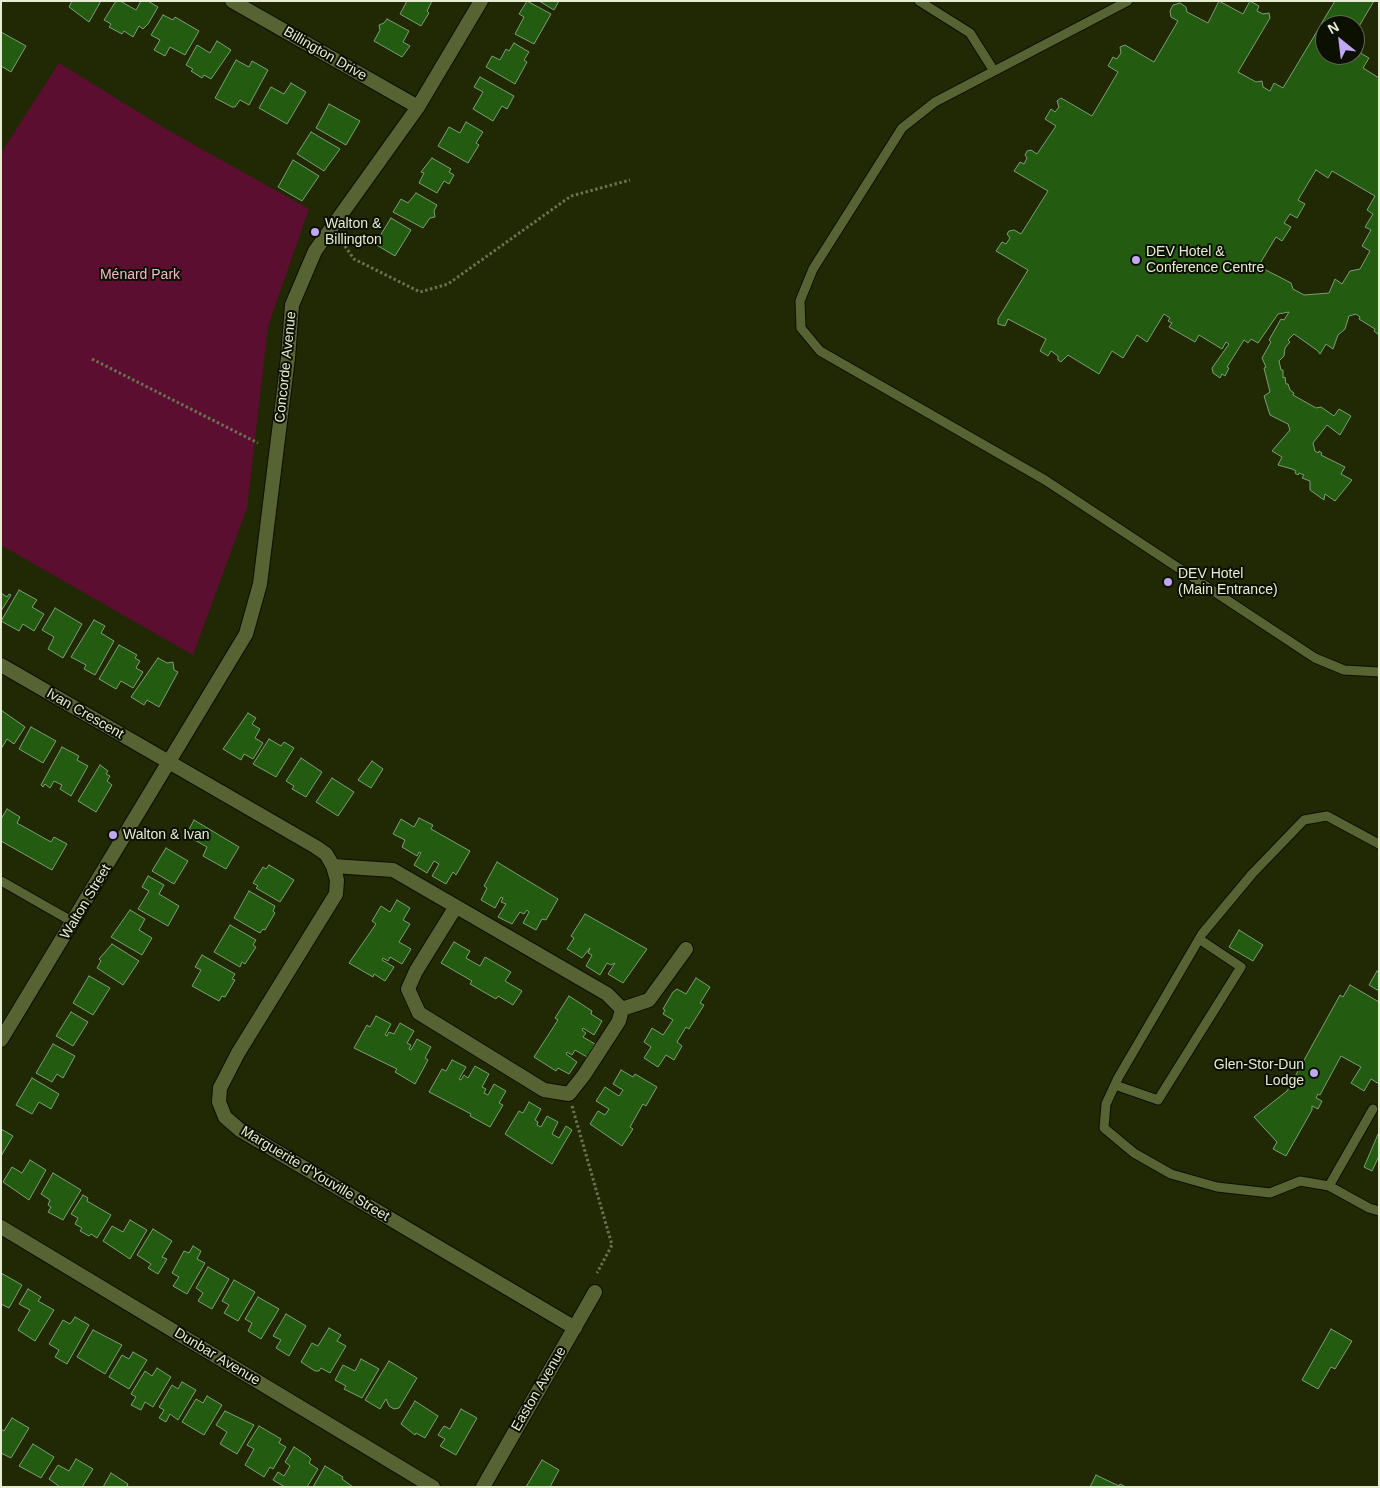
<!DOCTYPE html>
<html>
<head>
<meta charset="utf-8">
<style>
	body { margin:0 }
	#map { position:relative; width:1380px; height:1488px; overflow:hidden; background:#212804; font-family:Helvetica,sans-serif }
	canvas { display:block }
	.frame { position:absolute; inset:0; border:2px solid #e6edd3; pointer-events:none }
	.north { position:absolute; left:1315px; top:15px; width:50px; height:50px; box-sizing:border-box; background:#0c1001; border:1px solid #636855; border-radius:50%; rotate:331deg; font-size:14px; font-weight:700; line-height:20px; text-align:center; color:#e6edd3 }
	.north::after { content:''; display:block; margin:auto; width:18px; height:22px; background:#c1a8f3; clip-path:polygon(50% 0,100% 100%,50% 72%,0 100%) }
</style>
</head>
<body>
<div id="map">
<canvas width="1380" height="1488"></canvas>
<div class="frame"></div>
<div class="north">N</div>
</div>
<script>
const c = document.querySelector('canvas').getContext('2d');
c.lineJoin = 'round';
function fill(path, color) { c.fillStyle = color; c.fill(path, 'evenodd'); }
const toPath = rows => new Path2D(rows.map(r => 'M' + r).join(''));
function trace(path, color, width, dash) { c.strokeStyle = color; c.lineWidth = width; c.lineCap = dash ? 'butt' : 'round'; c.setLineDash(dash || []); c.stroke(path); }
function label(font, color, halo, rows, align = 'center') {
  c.font = font + ' Helvetica,sans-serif'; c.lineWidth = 4; c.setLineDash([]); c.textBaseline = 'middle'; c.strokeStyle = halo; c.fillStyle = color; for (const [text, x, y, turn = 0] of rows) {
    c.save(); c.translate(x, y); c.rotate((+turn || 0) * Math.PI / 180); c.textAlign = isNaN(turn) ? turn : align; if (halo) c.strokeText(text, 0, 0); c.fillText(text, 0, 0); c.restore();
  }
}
const green = toPath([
	[59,63,166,129,309,209,268,326,247,508,193,655,1,545,1,153]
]);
const building = toPath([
	[72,1,101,1,89,22,69,7,72,1],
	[116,1,120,1,136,10,141,1,148,1,158,7,148,24,143,29,139,26,133,37,124,31,122,34,109,27,111,24,104,20,116,1],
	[407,1,432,1,427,11,429,13,421,26,400,14,407,1],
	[527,1,551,14,534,44,515,34,524,17,519,14,527,1],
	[539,1,559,1,554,10,539,1],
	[1219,1,1243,14,1250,1,1259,6,1257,11,1263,14,1269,13,1270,18,1238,72,1256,82,1262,81,1263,87,1270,91,1274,83,1283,88,1319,28,1325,32,1325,55,1355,55,1355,50,1369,58,1363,68,1379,78,1379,335,1374,331,1375,329,1359,319,1360,317,1356,314,1349,316,1345,329,1338,335,1333,349,1326,344,1320,354,1318,351,1294,334,1288,340,1290,342,1285,348,1284,356,1279,361,1281,370,1283,370,1283,378,1285,377,1286,384,1288,384,1290,390,1294,393,1293,395,1316,408,1321,407,1334,416,1339,409,1351,416,1340,435,1327,425,1313,443,1315,451,1318,453,1319,451,1322,453,1321,455,1345,467,1341,474,1352,480,1335,501,1325,494,1324,500,1310,490,1310,481,1302,478,1304,475,1299,473,1298,475,1295,473,1296,471,1292,469,1278,465,1282,457,1272,451,1290,430,1288,424,1270,415,1264,396,1270,392,1264,368,1266,367,1262,358,1271,342,1269,340,1281,319,1284,320,1289,312,1278,314,1258,343,1251,339,1248,343,1244,340,1227,367,1229,368,1225,376,1222,374,1220,378,1213,373,1212,368,1229,344,1226,342,1222,349,1199,335,1195,342,1169,327,1172,323,1168,321,1170,318,1164,314,1147,342,1137,335,1123,358,1112,351,1099,374,1068,355,1061,362,1058,360,1058,356,1051,351,1048,356,1040,351,1046,339,1008,319,1005,326,998,324,998,319,1028,270,996,251,1002,242,1006,244,1010,238,1007,234,1009,231,1014,230,1021,234,1048,191,1014,171,1020,162,1024,164,1027,158,1025,155,1027,151,1031,150,1037,154,1056,126,1045,119,1051,109,1055,112,1059,107,1057,101,1061,98,1092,116,1118,72,1108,66,1113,57,1117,59,1121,53,1120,47,1125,45,1154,62,1178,21,1171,17,1170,11,1173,5,1180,3,1186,7,1187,12,1208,23,1219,1],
	[1316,170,1328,178,1332,171,1375,196,1367,210,1373,214,1365,227,1371,230,1362,246,1370,251,1360,269,1350,271,1342,284,1335,279,1329,293,1304,295,1293,289,1291,283,1262,268,1259,271,1256,270,1276,237,1282,241,1291,227,1284,223,1290,214,1297,218,1305,204,1298,200,1316,170],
	[1335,1,1374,1,1355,33,1355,25,1325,26,1321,24,1335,1],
	[163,15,173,20,175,17,199,31,185,55,170,47,165,56,154,50,160,40,151,35,163,15],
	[387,19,409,31,403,42,410,46,402,57,374,41,380,30,379,25,384,23,387,19],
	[1,32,26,46,11,72,1,66,1,32],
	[217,41,231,50,211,79,204,75,202,78,191,71,193,69,186,65,197,45,210,53,217,41],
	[514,43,529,52,524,60,527,62,515,84,486,67,492,56,500,60,506,49,509,51,514,43],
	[236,60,249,67,252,61,268,70,249,105,240,100,235,107,232,107,215,98,236,60],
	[480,77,514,96,507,109,502,106,493,121,473,109,483,92,474,87,480,77],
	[291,83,306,92,287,124,259,108,271,87,284,94,291,83],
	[329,104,360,121,346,145,316,128,329,104],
	[466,122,483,132,476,143,479,145,468,163,438,146,449,127,460,133,466,122],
	[311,132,340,149,324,171,297,154,311,132],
	[432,158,451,169,449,172,454,175,449,184,444,181,437,193,419,183,424,173,421,172,432,158],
	[293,160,319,176,302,201,278,187,293,160],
	[416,193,437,205,434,211,435,217,430,218,423,228,393,212,401,199,408,203,416,193],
	[391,218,411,230,395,256,375,244,391,218],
	[19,590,37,600,32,607,44,614,34,631,23,624,19,631,1,621,19,590],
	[1,593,7,597,9,594,11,595,1,611,1,593],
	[55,608,82,624,63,658,48,649,54,637,42,630,55,608],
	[94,620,105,626,101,633,114,641,95,675,84,669,86,665,71,657,94,620],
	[119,645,137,655,135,658,140,661,136,668,143,672,133,688,121,681,116,689,99,679,119,645],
	[158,658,167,663,173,662,174,670,178,672,159,707,147,700,144,705,131,697,158,658],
	[1,710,25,727,14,744,7,739,1,749,1,710],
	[248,713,256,718,252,724,260,729,255,738,263,743,253,759,244,754,241,760,223,749,248,713],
	[31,727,56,741,43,763,19,749,31,727],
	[269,739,281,746,284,742,294,748,276,777,253,764,269,739],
	[62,747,79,756,77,760,88,766,71,796,60,789,62,785,54,781,50,788,45,784,43,787,41,785,62,747],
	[301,758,322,772,306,797,292,789,294,786,286,781,301,758],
	[372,761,383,769,371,788,358,780,372,761],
	[100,765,108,771,106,774,110,776,107,781,112,785,96,812,78,801,100,765],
	[332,778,354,792,338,816,316,802,332,778],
	[7,809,20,817,17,823,51,842,54,837,67,844,52,870,1,841,1,819,7,809],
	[419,818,433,825,431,829,470,851,456,875,453,872,446,884,432,876,439,864,434,861,427,873,414,865,421,853,419,852,417,856,402,847,405,840,393,834,401,819,414,827,419,818],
	[194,820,239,847,226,869,203,856,207,847,186,835,194,820],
	[166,848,188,861,174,884,152,871,166,848],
	[497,862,558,899,546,920,542,919,536,930,523,923,529,912,527,910,524,914,520,912,512,924,498,917,506,904,501,902,503,898,501,897,495,908,481,900,487,888,484,886,497,862],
	[269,865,294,880,280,902,256,888,258,886,253,883,263,867,266,869,269,865],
	[148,876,164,885,159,894,179,906,168,926,138,909,149,891,142,887,148,876],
	[249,891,275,906,273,911,275,913,265,930,263,929,260,933,234,918,249,891],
	[397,900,410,908,403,920,410,924,399,942,411,949,402,964,390,957,388,961,383,958,382,960,394,967,385,981,374,974,373,977,349,963,376,924,372,921,381,906,390,912,397,900],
	[130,910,145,919,139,930,152,938,142,955,111,937,130,910],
	[585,914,647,949,623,983,608,974,615,963,611,965,607,963,600,975,586,966,592,955,588,953,590,948,582,958,567,949,574,938,571,936,585,914],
	[230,925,256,940,253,945,256,947,245,964,242,962,240,967,214,952,230,925],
	[1239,930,1263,945,1253,961,1229,947,1239,930],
	[454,942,470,951,466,958,480,966,485,957,511,972,505,981,522,991,513,1005,498,996,496,999,470,984,472,981,441,963,454,942],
	[112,944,139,961,123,985,97,968,101,961,99,959,112,944],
	[202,955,235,974,232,979,235,980,225,997,222,996,219,1001,192,986,201,970,195,967,202,955],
	[1377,971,1379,972,1379,991,1369,985,1377,971],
	[89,976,110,988,93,1015,73,1003,89,976],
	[696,978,710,987,700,1003,704,1005,689,1029,686,1027,677,1042,682,1046,674,1060,666,1055,658,1067,644,1058,651,1047,644,1042,652,1028,663,1035,673,1020,663,1014,665,1010,663,1009,673,992,677,989,686,994,696,978],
	[1350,985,1379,1002,1379,1084,1371,1079,1364,1091,1351,1083,1361,1067,1341,1056,1320,1095,1318,1094,1316,1098,1322,1101,1318,1109,1312,1106,1312,1110,1286,1156,1273,1149,1277,1142,1254,1117,1287,1091,1340,995,1343,997,1350,985],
	[569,996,592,1011,591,1014,602,1021,594,1035,583,1028,582,1030,586,1033,583,1037,595,1044,587,1057,575,1050,572,1055,567,1052,566,1054,577,1062,569,1074,558,1068,556,1071,534,1057,558,1020,555,1018,569,996],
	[71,1012,88,1022,73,1046,56,1036,71,1012],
	[376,1016,391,1024,385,1035,387,1036,389,1032,394,1034,400,1023,414,1031,407,1043,411,1045,409,1049,411,1050,417,1039,431,1047,425,1058,428,1060,415,1084,395,1072,397,1069,354,1048,367,1025,370,1027,376,1016],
	[53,1044,75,1056,63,1078,57,1074,52,1082,36,1073,53,1044],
	[452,1060,466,1067,459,1079,461,1080,464,1075,468,1078,475,1066,489,1074,482,1087,486,1089,484,1093,488,1095,494,1084,506,1091,499,1103,503,1105,490,1127,470,1116,471,1114,429,1092,442,1069,446,1071,452,1060],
	[621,1070,633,1077,635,1074,657,1087,646,1106,643,1104,630,1127,633,1129,622,1146,590,1124,598,1111,605,1115,609,1109,596,1101,605,1087,619,1096,623,1090,613,1084,621,1070],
	[32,1078,59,1094,51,1109,39,1102,32,1114,16,1105,32,1078],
	[529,1102,541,1109,535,1120,538,1122,537,1125,541,1127,547,1116,558,1122,552,1134,559,1138,566,1126,572,1130,552,1164,505,1134,519,1111,523,1113,529,1102],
	[1,1129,13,1136,1,1156,1,1129],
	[1379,1132,1379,1156,1372,1171,1364,1167,1379,1132],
	[30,1160,46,1170,29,1200,3,1182,12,1167,22,1173,30,1160],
	[53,1173,81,1190,63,1220,48,1212,51,1207,48,1205,50,1200,41,1194,53,1173],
	[83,1195,88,1198,87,1201,111,1215,97,1238,91,1234,89,1236,80,1231,82,1228,75,1224,78,1218,71,1214,83,1195],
	[130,1220,147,1230,130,1259,103,1241,112,1226,123,1232,130,1220],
	[153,1229,172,1241,162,1257,167,1259,158,1274,148,1268,151,1264,137,1255,153,1229],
	[193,1246,201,1251,197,1259,205,1263,187,1294,173,1286,179,1277,172,1273,184,1251,189,1253,193,1246],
	[208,1267,229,1279,212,1309,198,1301,203,1293,196,1288,208,1267],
	[1,1273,22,1285,9,1308,1,1304,1,1273],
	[234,1280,255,1292,238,1321,224,1313,229,1305,222,1301,234,1280],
	[28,1289,41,1297,38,1301,54,1310,35,1341,18,1330,30,1310,19,1304,28,1289],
	[258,1297,279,1309,261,1339,248,1331,252,1323,245,1319,258,1297],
	[286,1314,306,1326,289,1356,276,1348,281,1340,273,1336,286,1314],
	[75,1317,89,1325,67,1364,55,1357,59,1350,49,1344,63,1320,70,1324,75,1317],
	[329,1328,341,1335,337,1341,346,1346,330,1373,321,1368,319,1371,315,1371,301,1362,312,1343,318,1346,329,1328],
	[1331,1329,1352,1341,1335,1369,1331,1367,1318,1389,1302,1380,1331,1329],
	[93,1330,122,1345,105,1374,77,1357,93,1330],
	[133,1352,147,1360,129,1389,109,1377,122,1355,129,1359,133,1352],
	[361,1359,379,1369,362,1398,344,1389,346,1386,335,1380,343,1365,355,1371,361,1359],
	[389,1361,417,1378,399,1408,394,1409,389,1406,386,1399,380,1409,365,1400,389,1361],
	[157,1368,171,1377,153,1407,145,1402,141,1410,131,1405,136,1397,131,1394,145,1371,152,1376,157,1368],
	[182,1382,196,1390,178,1420,170,1414,166,1422,159,1418,164,1410,159,1407,172,1385,178,1389,182,1382],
	[207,1396,222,1405,204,1435,182,1422,196,1399,203,1403,207,1396],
	[415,1401,438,1416,425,1438,416,1433,415,1435,401,1424,415,1401],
	[461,1409,477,1418,456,1455,440,1446,445,1439,438,1435,444,1426,450,1429,461,1409],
	[225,1411,254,1425,237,1454,220,1444,227,1432,216,1425,225,1411],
	[12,1418,29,1428,11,1458,1,1453,1,1429,4,1431,12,1418],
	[259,1426,281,1439,279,1443,286,1447,273,1469,270,1467,264,1477,245,1465,254,1449,247,1445,259,1426],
	[33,1444,54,1457,41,1478,19,1466,33,1444],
	[294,1447,308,1456,311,1459,309,1463,318,1469,307,1487,285,1487,273,1480,278,1472,284,1476,290,1466,285,1462,294,1447],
	[76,1459,93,1469,82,1487,60,1487,49,1479,58,1465,69,1471,76,1459],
	[542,1460,559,1470,550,1487,526,1487,542,1460],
	[325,1466,343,1477,342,1479,353,1487,313,1487,325,1466],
	[111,1473,128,1484,127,1487,103,1487,111,1473],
	[1096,1475,1119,1486,1120,1484,1126,1487,1090,1487,1096,1475]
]);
const path = toPath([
	[342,242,354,259,420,292,448,284,571,196,630,180],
	[92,359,258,443],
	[572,1106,612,1245,597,1273]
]);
const service = toPath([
	[919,1,970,33,994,71],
	[1128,1,935,102,902,128,813,269,800,301,801,328,820,351,1045,480,1315,658,1344,670,1379,672],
	[1,881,73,922],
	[1115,1085,1158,1100,1241,967,1199,939],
	[1373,1109,1329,1186,1300,1181,1270,1193,1217,1187,1171,1174,1134,1153,1104,1128,1106,1104,1118,1078,1202,934,1252,874,1304,820,1327,816,1379,844],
	[1329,1186,1369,1208,1379,1211]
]);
const minor = toPath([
	[232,1,418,107],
	[1,665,316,847,326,854,333,866,337,880,336,894,238,1053,220,1088,219,1102,225,1117,240,1130,575,1328],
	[333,866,393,870,607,994,622,1009,619,1021,584,1075,569,1094,544,1090,419,1013,408,989,416,971,455,908],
	[622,1009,649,1000,686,949],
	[1,1040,246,634,260,584,288,358,292,305,315,251,418,107,481,1],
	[1,1227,433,1487],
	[483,1487,595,1292]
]);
const markers = [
	[315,232,5,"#c1a8f3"],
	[1136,260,5,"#c1a8f3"],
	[1168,582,5,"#c1a8f3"],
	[113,835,5,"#c1a8f3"],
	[1314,1073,5,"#c1a8f3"]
];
const streetNames = [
	["Billington Drive",325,54,30],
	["Concorde Avenue",286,367,-84],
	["Ivan Crescent",85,714,30],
	["Walton Street",86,902,-59],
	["Marguerite d'Youville Street",315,1174,31],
	["Dunbar Avenue",217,1357,31],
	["Easton Avenue",539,1389,-60]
];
const poiNames = [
	["Walton &",325,224],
	["Billington",325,240],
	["DEV Hotel &",1146,252],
	["Conference Centre",1146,268],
	["DEV Hotel",1178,574],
	["(Main Entrance)",1178,590],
	["Walton & Ivan",123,835],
	["Glen-Stor-Dun",1304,1065,"right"],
	["Lodge",1304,1081,"right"]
];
const parkNames = [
	["Ménard Park",140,275]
];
fill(green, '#5c0e31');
fill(building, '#235c10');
trace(building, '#7d9e75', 1);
trace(service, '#0c1000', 11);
trace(minor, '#0c1000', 16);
trace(path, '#6b7252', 3, [2.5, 2.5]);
trace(service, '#586334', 9);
trace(minor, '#586334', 14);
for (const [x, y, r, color] of markers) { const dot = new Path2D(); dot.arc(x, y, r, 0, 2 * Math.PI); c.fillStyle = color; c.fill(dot); trace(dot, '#0c1001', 2); }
label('14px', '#e6edd3', '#0c1001', streetNames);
label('14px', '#e6edd3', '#0c1001', poiNames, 'left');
label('14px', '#f3b7c9', '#0c1001', parkNames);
</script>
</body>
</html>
